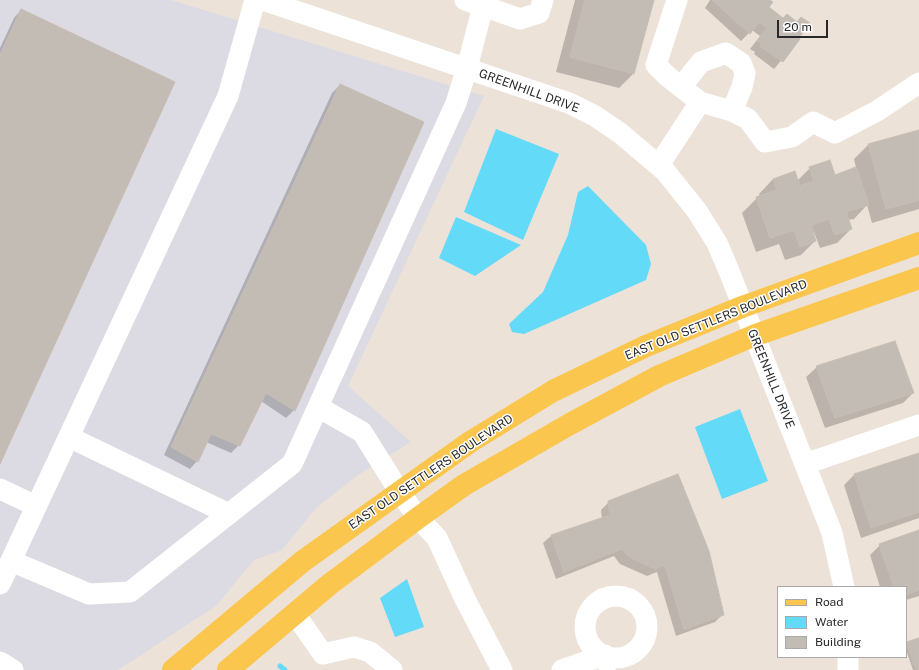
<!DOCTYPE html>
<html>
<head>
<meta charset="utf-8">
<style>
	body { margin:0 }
	#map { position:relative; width:919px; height:670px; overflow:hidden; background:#ece2d8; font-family:"Public Sans",sans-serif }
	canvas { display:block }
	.legend { position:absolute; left:777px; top:586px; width:130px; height:72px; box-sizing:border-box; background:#fff; border:1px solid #a9a9a9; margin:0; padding:5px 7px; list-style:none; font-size:12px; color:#282828 }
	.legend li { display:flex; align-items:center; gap:8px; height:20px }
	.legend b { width:20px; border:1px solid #a9a9a9 }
	.scale { position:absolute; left:777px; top:20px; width:51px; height:18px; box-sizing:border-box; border:2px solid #282828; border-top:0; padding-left:5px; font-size:12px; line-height:14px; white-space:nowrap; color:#282828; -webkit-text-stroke:3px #fff; paint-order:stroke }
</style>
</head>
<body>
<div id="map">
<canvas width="919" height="670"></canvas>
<ul class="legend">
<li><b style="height:5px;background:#fbc64e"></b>Road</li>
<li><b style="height:11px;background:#62daf8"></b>Water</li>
<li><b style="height:11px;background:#c3bcb5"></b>Building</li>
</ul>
<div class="scale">20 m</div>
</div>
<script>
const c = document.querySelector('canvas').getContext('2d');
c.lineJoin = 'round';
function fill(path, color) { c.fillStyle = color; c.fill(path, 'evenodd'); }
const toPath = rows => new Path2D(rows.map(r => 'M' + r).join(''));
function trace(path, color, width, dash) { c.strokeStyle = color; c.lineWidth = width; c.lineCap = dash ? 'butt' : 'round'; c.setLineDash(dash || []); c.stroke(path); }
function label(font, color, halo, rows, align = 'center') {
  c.font = font + ' "Public Sans",sans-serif'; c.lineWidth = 3; c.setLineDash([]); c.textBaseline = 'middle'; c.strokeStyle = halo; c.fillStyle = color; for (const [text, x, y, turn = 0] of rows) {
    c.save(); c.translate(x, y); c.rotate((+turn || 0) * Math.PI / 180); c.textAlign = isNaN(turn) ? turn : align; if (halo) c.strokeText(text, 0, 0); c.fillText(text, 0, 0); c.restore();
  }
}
const industrial = toPath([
	[0,0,171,0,484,96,348,386,411,442,358,475,316,508,282,550,254,560,216,606,118,670,0,670]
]);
const water = toPath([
	[496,129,559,154,523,240,464,212],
	[588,186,646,245,651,264,646,280,524,334,512,332,509,324,543,292,568,235,578,192],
	[456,217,521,245,475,276,439,258],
	[740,409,768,481,722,499,695,427],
	[407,579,424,627,395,637,380,598]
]);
const shadow = toPath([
	[575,0,653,0,633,74,619,88,556,72],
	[710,0,769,0,768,7,799,39,774,69,754,54,755,52,750,49,760,36,752,30,741,41,705,8],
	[21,10,0,462,0,48,14,18],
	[340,85,294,410,286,418,261,401,239,445,231,453,206,442,197,461,190,469,164,455,332,93],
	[919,131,919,209,872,223,867,205,854,219,848,220,851,229,837,243,820,248,814,232,812,233,815,241,801,255,785,260,779,244,756,252,742,213,757,198,760,197,759,194,773,179,797,181,810,168,835,176,856,168,854,159,868,145],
	[817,367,913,393,903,403,825,428,806,377],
	[919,454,919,518,861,538,844,485,854,475],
	[609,502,723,614,715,622,676,636,657,572,647,576,620,564,614,556,556,579,543,543,551,536,602,519,601,510],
	[919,531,919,596,906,600,906,587,880,587,870,555,880,545],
	[919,639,919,670,913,670,906,650,906,643]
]);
const stream = toPath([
	[280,666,285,670]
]);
const building = toPath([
	[585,0,654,0,634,74,570,57,585,0],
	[712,0,770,0,773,2,769,7,783,18,787,14,797,22,801,17,810,23,799,38,800,39,783,62,760,46,762,44,757,41,767,28,759,22,750,34,712,0],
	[21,9,175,82,0,464,0,55,21,9],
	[340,84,424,122,295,411,266,393,240,446,211,434,198,462,171,447,340,84],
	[919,130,919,200,886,209,868,144,919,130],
	[830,160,835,175,856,167,869,205,846,212,852,229,835,235,829,219,811,225,816,241,800,247,794,230,770,238,756,197,777,190,773,179,795,171,800,186,814,181,809,167,830,160],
	[895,341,914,393,835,418,816,366,895,341],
	[919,453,919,512,871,528,854,474,919,453],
	[678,474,709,551,724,615,684,629,665,565,655,569,628,556,622,549,564,572,551,535,610,515,608,501,678,474],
	[919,530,919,590,906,595,906,587,894,587,879,544,919,530],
	[919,638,919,670,916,670,906,642,919,638]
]);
const minor = toPath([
	[263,0,569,103,595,116,620,133,665,171,697,211,717,243,729,271,832,533,844,587],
	[483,6,520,19,539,13,543,0],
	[681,87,701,62,726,53,741,63,745,73,742,87,732,111],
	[700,102,732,111,748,119,765,142,792,137,813,122,835,133,877,111,919,83],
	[659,165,700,102,667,76,656,65,677,0],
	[318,407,362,432,399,491,418,518,437,538,465,599,502,670],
	[69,437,229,514],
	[805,464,919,425],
	[0,489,36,506],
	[11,561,89,594,130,592,292,464,456,103,467,68,483,6,465,0],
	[0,584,228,96,255,0],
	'585 627a31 31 0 1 1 62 0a31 31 0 1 1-62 0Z',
	[295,614,323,654,354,647,370,652,392,670],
	[0,662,13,670],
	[562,670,605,655,607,663],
	[848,670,848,657]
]);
const major = toPath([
	[173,670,303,561,470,442,553,391,646,346,742,307,919,243],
	[228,670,330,584,418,518,464,485,570,424,659,376,753,336,919,278]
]);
const streetNames = [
	["GREENHILL DRIVE",529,91,20],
	["EAST OLD SETTLERS BOULEVARD",716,320,-22],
	["GREENHILL DRIVE",771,379,68],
	["EAST OLD SETTLERS BOULEVARD",431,472,-34]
];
fill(industrial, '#dcdae3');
fill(water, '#62daf8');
fill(shadow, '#0003');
trace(stream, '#62daf8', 5);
fill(building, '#c3bcb5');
trace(building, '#c7beb2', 1);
trace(minor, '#fff', 21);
trace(major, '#fbc64e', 22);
label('12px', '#282828', '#fff', streetNames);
</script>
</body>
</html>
